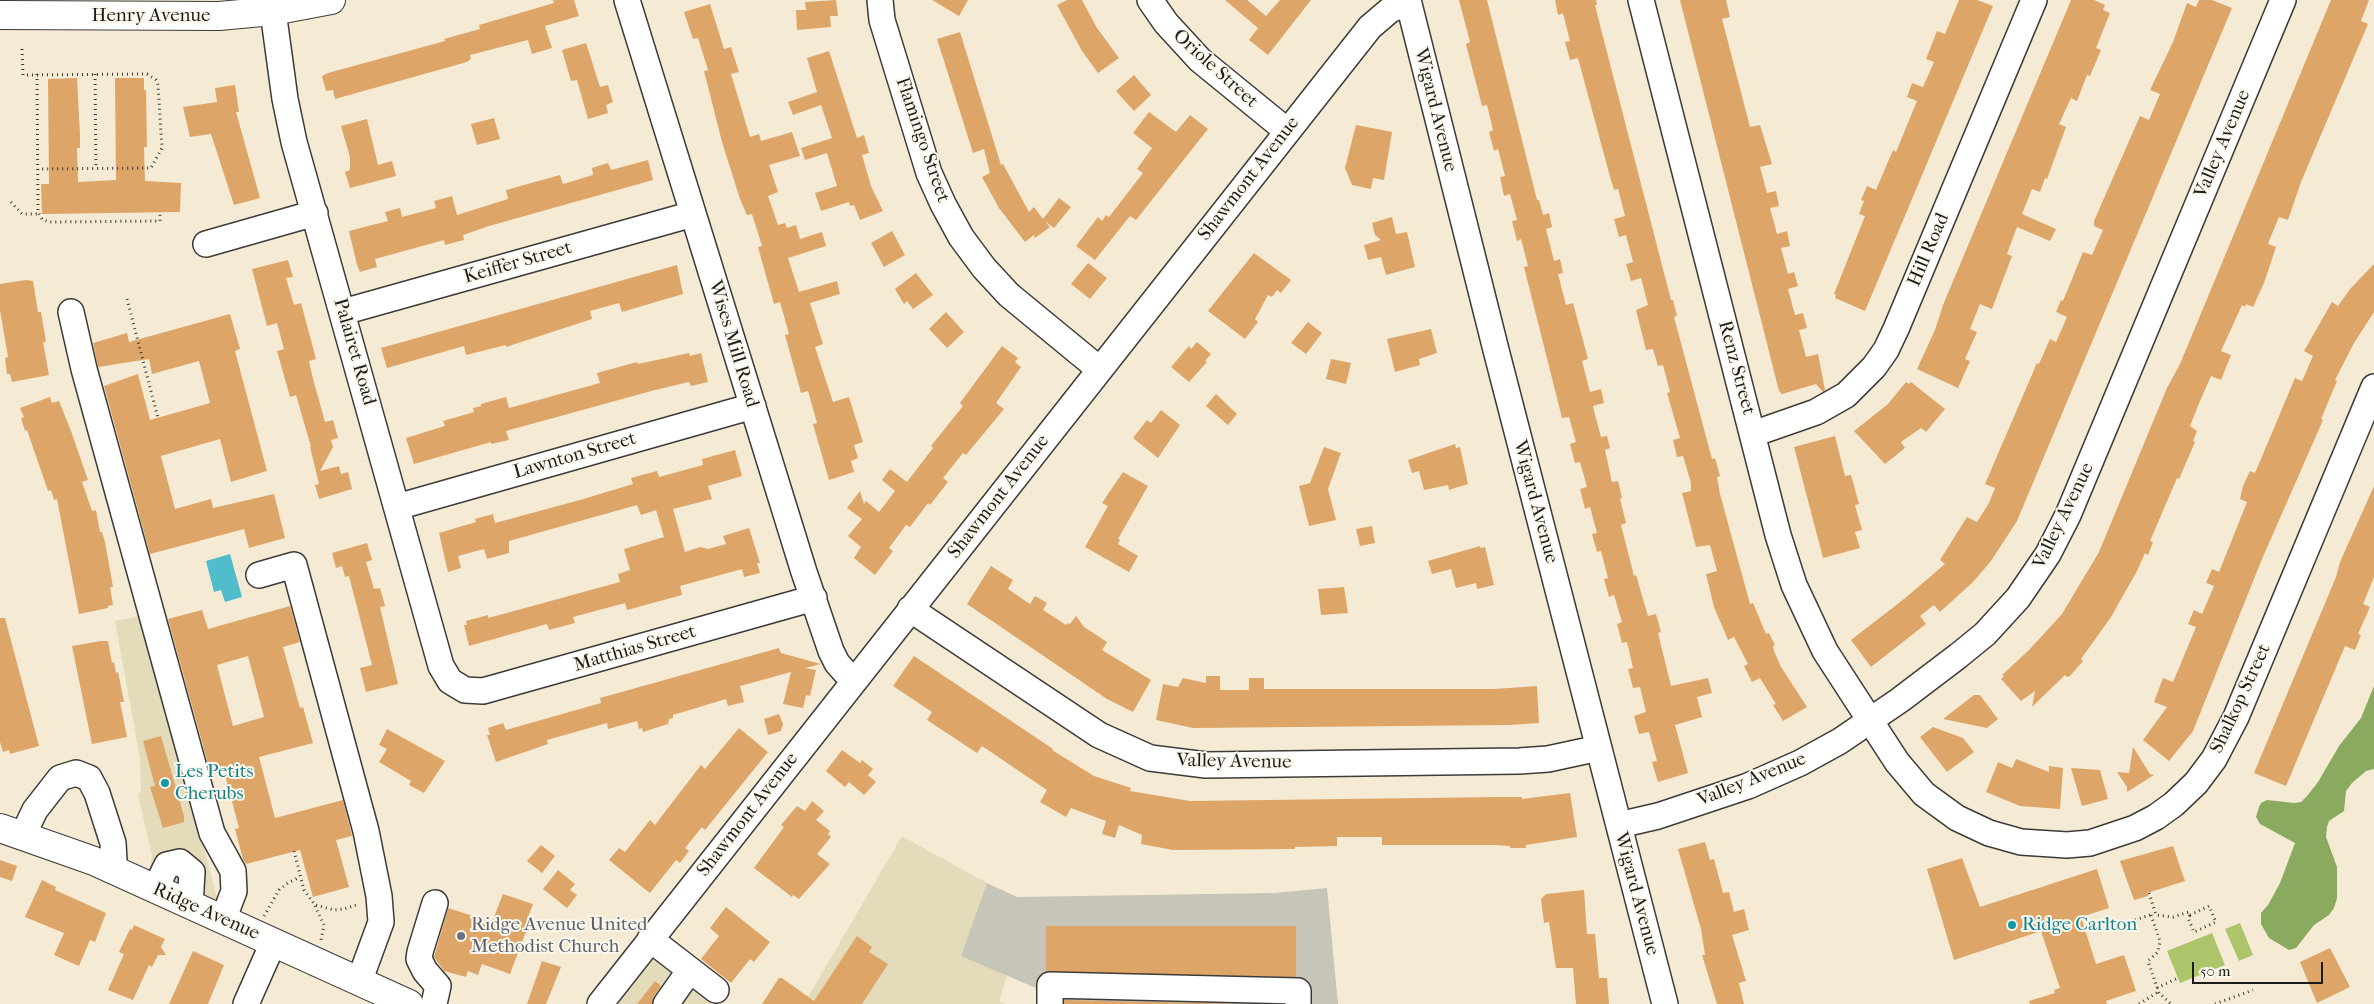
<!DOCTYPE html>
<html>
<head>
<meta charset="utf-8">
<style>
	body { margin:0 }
	#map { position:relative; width:2374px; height:1004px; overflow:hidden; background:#f5ebd5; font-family:"IM FELL French Canon",serif }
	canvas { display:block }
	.scale { position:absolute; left:2192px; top:962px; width:131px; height:22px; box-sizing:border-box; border:2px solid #1c1c1c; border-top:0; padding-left:6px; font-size:15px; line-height:18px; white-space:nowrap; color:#1c1c1c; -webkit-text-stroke:4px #fbf7ec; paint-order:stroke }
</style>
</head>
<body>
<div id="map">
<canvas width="2374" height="1004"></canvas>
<div class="scale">50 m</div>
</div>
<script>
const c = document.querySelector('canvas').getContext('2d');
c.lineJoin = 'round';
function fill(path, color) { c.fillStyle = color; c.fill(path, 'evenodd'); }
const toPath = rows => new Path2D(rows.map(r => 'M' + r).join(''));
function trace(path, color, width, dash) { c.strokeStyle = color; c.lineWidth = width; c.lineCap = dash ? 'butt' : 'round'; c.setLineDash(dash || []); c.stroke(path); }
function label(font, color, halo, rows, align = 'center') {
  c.font = font + ' "IM FELL French Canon",serif'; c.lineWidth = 4; c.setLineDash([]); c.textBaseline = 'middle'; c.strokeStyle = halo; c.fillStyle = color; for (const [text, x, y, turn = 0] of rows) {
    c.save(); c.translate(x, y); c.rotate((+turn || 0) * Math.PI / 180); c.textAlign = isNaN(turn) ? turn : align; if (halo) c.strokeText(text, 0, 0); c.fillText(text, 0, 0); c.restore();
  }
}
const built = toPath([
	[140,616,162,692,218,901,150,871,152,855,138,795,141,790,140,758,115,621],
	[902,836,987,883,962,955,1007,975,999,1002,1006,1004,804,1004],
	[666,942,724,987,710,1004,618,1004]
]);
const industrial = toPath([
	[987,883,1017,897,1274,893,1327,888,1338,1004,1036,1004,1036,988,961,956]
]);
const green = toPath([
	[2240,923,2253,955,2239,961,2225,929],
	[2212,933,2225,965,2180,983,2167,951]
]);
const forest = toPath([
	[2374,686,2374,769,2366,771,2352,783,2346,791,2344,811,2329,821,2327,827,2326,837,2337,867,2337,898,2334,908,2329,915,2314,925,2296,948,2289,950,2269,938,2261,924,2261,913,2268,905,2280,883,2295,843,2260,824,2256,817,2259,807,2261,803,2267,800,2294,803,2301,802,2307,796,2318,782,2339,746,2361,718]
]);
const water = toPath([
	[230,554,242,597,225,602,221,590,214,592,206,561]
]);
const building = toPath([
	[553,0,574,0,579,16,545,26,552,48,532,54,528,40,470,55,471,59,467,62,335,99,333,90,326,91,322,76,328,73,445,41,444,39,480,29,479,25,554,3],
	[836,0,838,16,830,16,831,27,797,30,796,10,806,10,805,2],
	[932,0,968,0,959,16],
	[1067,0,1082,0,1097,28,1119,58,1098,73,1082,51,1057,5],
	[1225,0,1247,0,1266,16,1280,0,1311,0,1268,55,1249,40,1258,28],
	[1459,0,1487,0,1537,200,1539,200,1543,215,1549,213,1552,227,1546,229,1554,261,1560,259,1563,273,1558,274,1566,305,1573,303,1588,359,1582,361,1590,392,1601,389,1604,403,1593,406,1594,411,1601,437,1607,436,1610,448,1605,450,1612,482,1618,481,1622,498,1620,499,1626,523,1621,525,1634,576,1636,575,1648,616,1656,614,1661,632,1658,633,1671,686,1708,678,1712,693,1697,697,1702,717,1675,725,1688,773,1658,782,1652,762,1657,761,1649,732,1639,734,1634,716,1646,712,1640,687,1633,688,1628,669,1633,668,1627,642,1622,643,1617,624,1622,622,1614,595,1609,597,1604,579,1608,578,1601,551,1597,552,1592,534,1597,533,1590,507,1585,509,1580,489,1587,487,1580,462,1575,463,1570,444,1576,442,1569,417,1562,418,1524,267,1528,266,1521,239,1517,241,1512,221,1517,220,1510,194,1504,196,1500,177,1505,176,1498,149,1494,151,1489,132,1493,130,1487,105,1482,106,1466,44,1470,42],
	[1555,0,1596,0,1597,5,1595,5,1602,33,1671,300,1673,300,1677,316,1674,317,1712,459,1715,458,1720,476,1717,477,1720,494,1750,604,1753,603,1766,634,1769,633,1775,645,1773,646,1774,651,1781,667,1807,707,1783,721,1773,705,1776,704,1760,678,1752,682,1744,666,1748,664,1734,637,1728,640,1714,607,1706,574,1717,571,1710,545,1696,547,1682,493,1691,491,1691,483,1683,456,1677,457,1673,440,1680,438,1667,393,1670,392,1663,365,1658,366,1653,349,1646,350,1636,310,1648,305,1641,278,1631,281,1626,264,1633,262,1626,235,1619,237,1614,219,1625,216,1618,189,1614,190,1609,173,1578,58,1570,60,1565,42,1570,41,1563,13,1558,15],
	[1680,0,1726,0,1730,17,1722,19,1750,127,1760,125,1772,164,1760,167,1767,193,1776,191,1779,206,1770,208,1777,234,1787,231,1790,246,1781,248,1788,274,1794,272,1798,286,1788,289,1795,315,1803,313,1807,328,1799,330,1806,357,1818,354,1825,390,1823,392,1816,384,1782,394,1779,391],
	[1959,0,1977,0,1993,6,1865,311,1835,298,1836,295,1834,294,1865,216,1859,214,1864,201,1861,200,1867,186,1876,190,1893,150,1896,152,1917,101,1907,97,1912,83,1923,87,1934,62,1926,59,1937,31,1945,34],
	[2071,0,2094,0,2105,5,2103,10,2110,13,2096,48,2101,50,2090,76,2087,75,2077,101,2071,98,2059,124,2066,127,2047,179,2045,178,2040,192,2032,189,2022,214,2056,229,2050,241,2017,227,2007,254,2012,256,1992,309,1980,304,1970,329,1977,332,1965,359,1970,361,1958,388,1917,369,1935,330,1943,305],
	[2199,0,2212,0,2232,8,2017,521,1991,561,1973,582,1940,612,1934,605,1920,616,1926,624,1871,667,1851,640,1904,599,1945,564,1940,560,1967,517,1977,522,1989,503,1995,488,1985,484,2037,363,2039,364,2050,339,2056,342,2067,317,2056,312,2061,300,2063,301,2083,252,2092,255,2103,230,2094,226,2094,221,2140,116,2149,120,2160,94,2150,90,2173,42,2187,3,2196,7],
	[2331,0,2369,0,2361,21,2368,24,2301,182,2288,220,2279,217,2269,241,2268,244,2276,247,2264,283,2253,307,2246,304,2245,307,2242,305,2221,351,2231,355,2221,380,2211,376,2200,401,2190,426,2197,431,2193,441,2195,442,2179,479,2177,478,2150,541,2153,542,2148,555,2145,553,2137,571,2111,617,2081,659,2083,661,2070,676,2067,677,2065,675,2032,707,2035,691,2021,701,2001,679,2004,676,2002,675,2029,650,2062,614,2099,552,2167,388,2180,364],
	[710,4,724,49,731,47,739,72,731,74,750,137,759,134,761,141,792,132,800,156,769,165,778,192,768,196,778,225,785,223,787,228,796,225,800,239,822,232,826,246,788,258,799,292,837,281,840,294,810,303,823,344,815,347,833,402,849,397,863,442,854,445,858,458,851,461,854,472,829,480,813,424,817,423,808,391,801,393,785,335,789,334,780,302,774,304,758,247,762,246,752,214,747,215,740,199,722,142,704,71,708,70,698,38,693,39,684,12],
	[960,32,1001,165,1003,164,1029,212,1034,207,1043,219,1059,198,1071,207,1054,228,1045,221,1050,227,1035,238,1034,235,1025,242,999,208,982,177,990,173,984,149,973,153,945,64,937,39],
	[586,43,600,87,608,85,613,102,606,105,608,113,588,119,577,80,571,81,562,50],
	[829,51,857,138,864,135,869,153,862,155,871,186,883,211,860,220,854,205,850,206,849,202,821,211,815,193,837,186,827,153,805,160,801,148,832,138,821,105,793,115,788,102,817,92,807,58],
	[1134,75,1151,95,1134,111,1116,91],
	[77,78,80,135,80,148,77,148,78,182,116,180,115,78,144,78,144,90,146,90,147,147,144,147,145,181,181,183,180,212,42,214,41,184,49,184,48,79],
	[235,85,239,112,236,112,260,198,234,205,211,134,190,137,183,107,217,102,215,88],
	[1149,112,1176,132,1190,115,1208,129,1136,220,1130,216,1095,260,1076,246,1098,217,1102,221,1106,215,1109,217,1143,173,1137,169,1152,148,1133,133],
	[494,118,500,139,477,145,471,124],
	[367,119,378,165,392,161,396,176,350,188,345,172,350,170,350,157,341,126],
	[1356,125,1392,132,1384,180,1373,178,1371,189,1352,185,1345,168],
	[648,160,653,180,489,226,463,235,464,240,445,245,444,240,375,259,377,267,360,272,357,265,349,231,388,221,385,212,400,208,402,217,436,208,434,201,452,196,457,215,508,199,506,190,560,175,563,184,593,175,592,168,608,163,611,170],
	[1392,217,1396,234,1407,232,1415,267,1386,275,1381,257,1368,260,1364,245,1381,240,1375,235,1372,223],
	[892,231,905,255,884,267,871,243],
	[1254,253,1291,280,1281,293,1277,290,1272,297,1268,295,1255,319,1258,322,1245,339,1208,311],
	[288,260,293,277,286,278,294,305,301,303,316,359,309,361,312,375,325,422,333,420,338,438,331,440,333,447,320,471,339,466,341,474,348,472,352,489,319,499,315,485,319,484,310,447,311,447,296,395,290,397,277,351,284,349,277,323,267,326,252,269],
	[1088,263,1107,278,1090,299,1071,284],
	[2374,264,2374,312,2354,343,2335,380,2337,381,2321,419,2323,420,2262,559,2193,731,2169,761,2143,740,2167,707,2154,702,2163,678,2173,682,2196,627,2188,624,2194,610,2202,614,2214,586,2206,583,2212,569,2219,572,2247,502,2240,499,2243,486,2250,471,2255,473,2295,378,2302,381,2313,356,2304,351,2332,302,2338,306,2350,289],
	[677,265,683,294,622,312,619,303,590,311,592,319,506,347,506,345,466,355,464,346,387,368,381,348],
	[916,273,933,295,913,309,907,301,904,304,895,289],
	[26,280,33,281,38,312,41,312,46,342,43,342,49,375,12,382,10,374,7,374,5,358,8,357,0,310,0,284],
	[946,312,964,332,947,348,929,329],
	[230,314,240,349,235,351,267,471,231,482,220,439,161,456,175,509,211,499,213,508,274,494,285,538,249,548,244,529,150,554,104,386,138,374,150,420,210,403,199,361,152,374,149,359,98,367,93,343,127,333,129,342],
	[1308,322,1322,333,1306,354,1291,343],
	[1431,329,1437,353,1419,359,1420,365,1395,372,1387,339],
	[1197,342,1211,354,1205,361,1207,362,1189,382,1171,367,1189,346,1191,349],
	[1002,346,1018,358,1015,362,1021,367,996,403,1004,409,966,455,963,453,943,478,948,482,930,505,928,503,910,527,906,525,889,548,893,551,875,575,854,558,861,547,848,536,862,519,847,508,860,491,864,504,866,501,879,512,895,491,882,480,890,469,907,482,933,448,931,446,963,406,960,403],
	[689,353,690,356,701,353,708,382,691,386,689,382,655,390,506,431,509,440,491,444,491,442,414,464,406,438,445,426,443,421,474,412,473,408,481,406,481,404,506,397,509,408,600,383,597,373,637,362,638,364],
	[1331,359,1351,363,1346,384,1326,379],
	[1906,382,1909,384,1911,382,1945,409,1926,432,1921,428,1901,442,1905,448,1885,464,1854,431,1888,404],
	[1216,394,1237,414,1228,425,1206,406],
	[50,397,52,403,59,401,71,431,88,480,82,482,92,511,96,510,100,532,102,532,105,542,113,587,110,587,113,605,108,606,108,608,79,614,57,499,54,500,51,490,48,491,27,430,25,431,21,418,24,417,20,408],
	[1161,410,1180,425,1158,458,1133,438,1147,420,1151,423],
	[1835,436,1845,476,1851,475,1859,504,1855,505,1862,530,1855,532,1860,548,1823,558,1794,447],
	[1455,444,1456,448,1460,447,1468,484,1449,490,1448,485,1424,490,1419,471,1412,473,1408,460],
	[1324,447,1341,453,1328,489,1336,520,1309,526,1299,486,1310,483],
	[735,450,742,476,708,486,712,499,673,509,685,552,700,547,708,549,726,544,723,536,749,528,760,563,757,563,760,573,744,577,742,569,680,586,682,595,627,610,625,603,573,617,575,623,549,630,547,624,469,646,464,625,467,625,466,621,488,615,488,618,503,614,620,582,618,574,630,570,624,549,664,537,656,510,641,515,637,505,509,541,509,553,487,559,484,549,458,556,461,568,448,572,439,533,476,522,475,519,493,514,495,523,580,500,633,484,631,478,657,471,659,477,703,465,702,459],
	[1123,472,1148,486,1118,539,1120,540,1118,544,1138,556,1129,572,1085,547,1108,506,1102,503],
	[2374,486,2374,577,2363,604,2370,607,2358,634,2361,635,2355,650,2345,646,2286,786,2254,773,2336,577,2340,562],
	[1372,526,1375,543,1360,546,1356,529],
	[367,543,372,560,366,562,374,589,380,588,385,606,380,607,398,684,366,692,360,668,372,665,349,576,345,577,342,566,336,568,332,553],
	[1480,546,1480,548,1485,547,1494,585,1477,589,1476,583,1456,588,1451,569,1432,574,1428,561],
	[991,566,1013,580,1008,589,1030,604,1035,596,1047,603,1043,610,1066,625,1068,623,1070,624,1076,616,1084,627,1107,642,1102,650,1151,680,1133,712,1107,699,967,604],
	[1344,587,1348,613,1321,615,1318,589],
	[290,606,300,642,283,647,300,708,303,707,313,743,259,757,275,818,343,800,352,836,336,840,349,887,313,897,300,850,246,864,243,859,235,829,239,828,223,767,210,771,168,619,202,610,208,629],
	[248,656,264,717,233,726,217,665],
	[0,618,5,618,39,746,10,754,9,750,3,752,0,742],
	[101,641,108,641,112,663,114,662,116,673,118,672,124,702,120,702,127,737,92,744,72,646],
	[779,648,781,653,821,664,805,668,816,670,810,696,806,695,803,708,783,704,791,672,740,686,744,702,728,706,726,699,673,715,673,718,669,719,668,724,643,732,642,728,639,729,637,721,608,729,607,723,547,740,548,744,496,762,487,735,490,735,488,728,503,723,506,730,520,726,601,703,600,698],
	[914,656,1053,749,1052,750,1094,776,1131,788,1130,791,1190,801,1498,797,1522,797,1522,799,1570,793,1577,837,1526,845,1526,848,1510,848,1510,846,1496,845,1382,845,1382,837,1337,837,1337,846,1295,847,1295,849,1173,850,1141,844,1142,835,1119,825,1115,838,1102,834,1106,821,1071,808,1066,817,1040,802,1047,790,982,746,977,753,927,720,932,712,893,686],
	[1206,676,1220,676,1220,690,1249,690,1249,678,1264,678,1264,689,1494,689,1537,686,1539,723,1509,725,1193,728,1156,720,1163,684,1178,687,1183,678,1206,683],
	[1974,695,1980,695,1998,719,1987,728,1943,719],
	[779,714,783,724,781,731,768,735,764,719],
	[1933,727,1963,738,1974,752,1947,772,1920,737],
	[739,728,768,752,705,830,702,827,685,848,689,851,680,863,676,860,650,893,646,890,609,860,619,848,625,852,650,820,655,825,701,765,705,769],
	[387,729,445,761,424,793,409,785,411,781,379,762,387,749,379,745],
	[161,736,184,816,184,822,163,828,150,787,155,786,143,741],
	[2133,747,2150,774,2154,775,2127,792,2127,787,2117,772,2129,773],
	[842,750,860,763,862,760,873,769,868,775,876,782,864,795,849,782,845,787,826,771],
	[2016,759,2049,772,2049,766,2063,768,2060,809,2020,806,1986,792,1998,762,2012,768],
	[2071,768,2100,770,2108,799,2082,806],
	[812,801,824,811,816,820,830,831,828,834,831,837,817,854,830,864,799,899,793,895,792,897,754,868,784,827,781,825,797,806,805,811],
	[1705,842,1710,860,1714,859,1723,893,1729,892,1734,912,1744,909,1749,930,1732,935,1746,981,1739,983,1744,1004,1717,1004,1702,955,1705,955,1701,929,1678,849],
	[541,845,555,856,542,873,527,861],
	[2173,846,2185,881,2147,893,2148,896,2134,900,2120,861],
	[1962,858,1980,907,2097,869,2109,908,2081,917,2096,964,2124,955,2136,991,2106,1001,2107,1004,2030,1004,2029,1001,2055,993,2054,990,2060,988,2041,931,1954,960,1927,869],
	[0,860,17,866,12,881,0,877],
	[558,870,575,884,570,890,577,895,567,908,543,889],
	[42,880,56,887,55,890,106,913,95,942,90,940,79,966,54,955,64,933,25,917],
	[1584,890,1587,934,1595,934,1599,978,1607,978,1609,1004,1576,1004,1573,968,1556,968,1549,922,1544,923,1541,899,1546,894],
	[503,894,533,904,527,920,530,921,510,974,482,964,478,975,468,971,466,977,444,971,434,957,448,908,492,922],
	[726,907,770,942,754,962,750,959,731,983,701,959,719,936,710,928],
	[134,925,165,939,161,947,166,955,158,955,152,967,149,965,133,1000,108,990,124,954,119,952,130,929,132,930],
	[1046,926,1296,926,1296,977,1046,972],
	[857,936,872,947,869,952,888,964,862,1004,762,1004,779,978,782,978,814,1001],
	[2330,948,2350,987,2317,1003,2300,962],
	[193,951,224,965,208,1004,169,1004],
	[542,961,561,967,546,1004,527,1004],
	[655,981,661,986,654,996,652,1004,637,1004],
	[1064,1000,1241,1004,1064,1004]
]);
const path = toPath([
	[22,49,23,75,147,74,156,80,158,85,162,148,151,168,38,169],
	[37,74,38,212,42,219,49,222,160,221,160,213],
	[95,74,96,169],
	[11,202,22,214,39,214],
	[127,299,158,418],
	[294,851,304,890,315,905,334,910,344,909,359,904],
	[2149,893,2156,915,2173,917,2189,912,2190,915,2209,906,2216,922,2194,932,2188,918,2190,915],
	[315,906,324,925,321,940],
	[2151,915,2160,941,2158,952,2148,961,2159,993,2171,1004],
	[264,916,279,890,288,883,300,877],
	[2135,920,2153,914],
	[2157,988,2178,978],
	[2139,1004,2158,992],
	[2215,1004,2253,990]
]);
const minor = toPath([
	[627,0,804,572,831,651,837,663,853,681],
	[880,0,882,20,929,173,943,204,961,237,984,268,1009,295,1099,369],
	[1150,0,1166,23,1200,60,1287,131],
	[1408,0,1496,350,1665,1004],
	[1641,0,1778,535,1794,585,1825,651,1897,762,1924,794,1957,818,1989,833,2021,842,2067,845,2090,843,2135,828,2156,817,2174,804,2196,783,2214,759,2236,717,2374,387],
	[273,11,285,99,294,142,441,666,450,681,465,690,483,691,814,598],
	[206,244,315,213],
	[71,312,84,369,212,833,233,871,234,891,223,920],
	[343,312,693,214],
	[1753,434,1816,412,1846,395,1874,367,1886,350,1896,329,2034,0],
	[397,507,753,406],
	[259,575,294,565,366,831,379,896,381,922,359,982],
	[910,609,1099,735,1150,758,1206,765,1519,761,1548,759,1599,748],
	[1619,825,1658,816,1748,786,1800,763,1840,741,1900,700,1958,656,1985,634,2018,598,2048,554,2068,515,2283,0],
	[23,835,35,810,60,778,76,773,89,778,97,793,113,843,114,861,111,869],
	[155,889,167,865,180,862,192,872,190,905],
	[650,939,716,990],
	[246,1004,273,943],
	[434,1004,438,986,425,971,419,959,420,952,435,903],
	[600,1004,1370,27,1390,10,1408,2],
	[666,1004,690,970],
	[1050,1004,1050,985,1298,991,1298,1004]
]);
const major = toPath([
	[0,15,219,16,273,11,331,0],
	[0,828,94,861,409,1004]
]);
const markers = [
	[165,783,5,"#0f9aa8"],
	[2012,925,5,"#0f9aa8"],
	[461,936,5,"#6b7280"]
];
const streetNames = [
	["Henry Avenue",151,16],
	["Oriole Street",1215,69,42],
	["Wigard Avenue",1435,110,76],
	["Flamingo Street",922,140,71],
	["Valley Avenue",2223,144,-67],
	["Shawmont Avenue",1249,179,-52],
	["Hill Road",1929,250,-67],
	["Keiffer Street",518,263,-16],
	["Wises Mill Road",733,344,73],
	["Palairet Road",354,352,74],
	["Renz Street",1736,368,75],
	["Lawnton Street",575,456,-16],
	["Shawmont Avenue",999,497,-52],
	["Wigard Avenue",1535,502,75],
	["Valley Avenue",2064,516,-64],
	["Matthias Street",635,649,-16],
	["Shalkop Street",2241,699,-65],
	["Valley Avenue",1234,762,1],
	["Valley Avenue",1752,780,-22],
	["Shawmont Avenue",748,815,-52],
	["Wigard Avenue",1636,894,75],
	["Ridge Avenue",206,912,24]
];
const cultureNames = [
	["Les Petits",175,772],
	["Cherubs",175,794],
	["Ridge Carlton",2022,925]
];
const worshipNames = [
	["Ridge Avenue United",471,925],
	["Methodist Church",471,947]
];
fill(built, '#e4dbba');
fill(industrial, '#c6c5b8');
fill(green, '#acc56b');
fill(forest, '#89aa5f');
fill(water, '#51bdcc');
fill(building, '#dea568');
trace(minor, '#3d3b38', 28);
trace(major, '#3d3b38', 30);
trace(path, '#3d3b38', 3, [1, 4]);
trace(minor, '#fff', 25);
trace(major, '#fff', 28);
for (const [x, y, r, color] of markers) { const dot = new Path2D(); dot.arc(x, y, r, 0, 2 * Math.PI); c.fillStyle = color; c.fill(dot); trace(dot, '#fbf7ec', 2); }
label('19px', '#1c1c1c', '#fbf7ec', streetNames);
label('19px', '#0d838f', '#fbf7ec', cultureNames, 'left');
label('19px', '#5b616d', '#fbf7ec', worshipNames, 'left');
</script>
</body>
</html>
